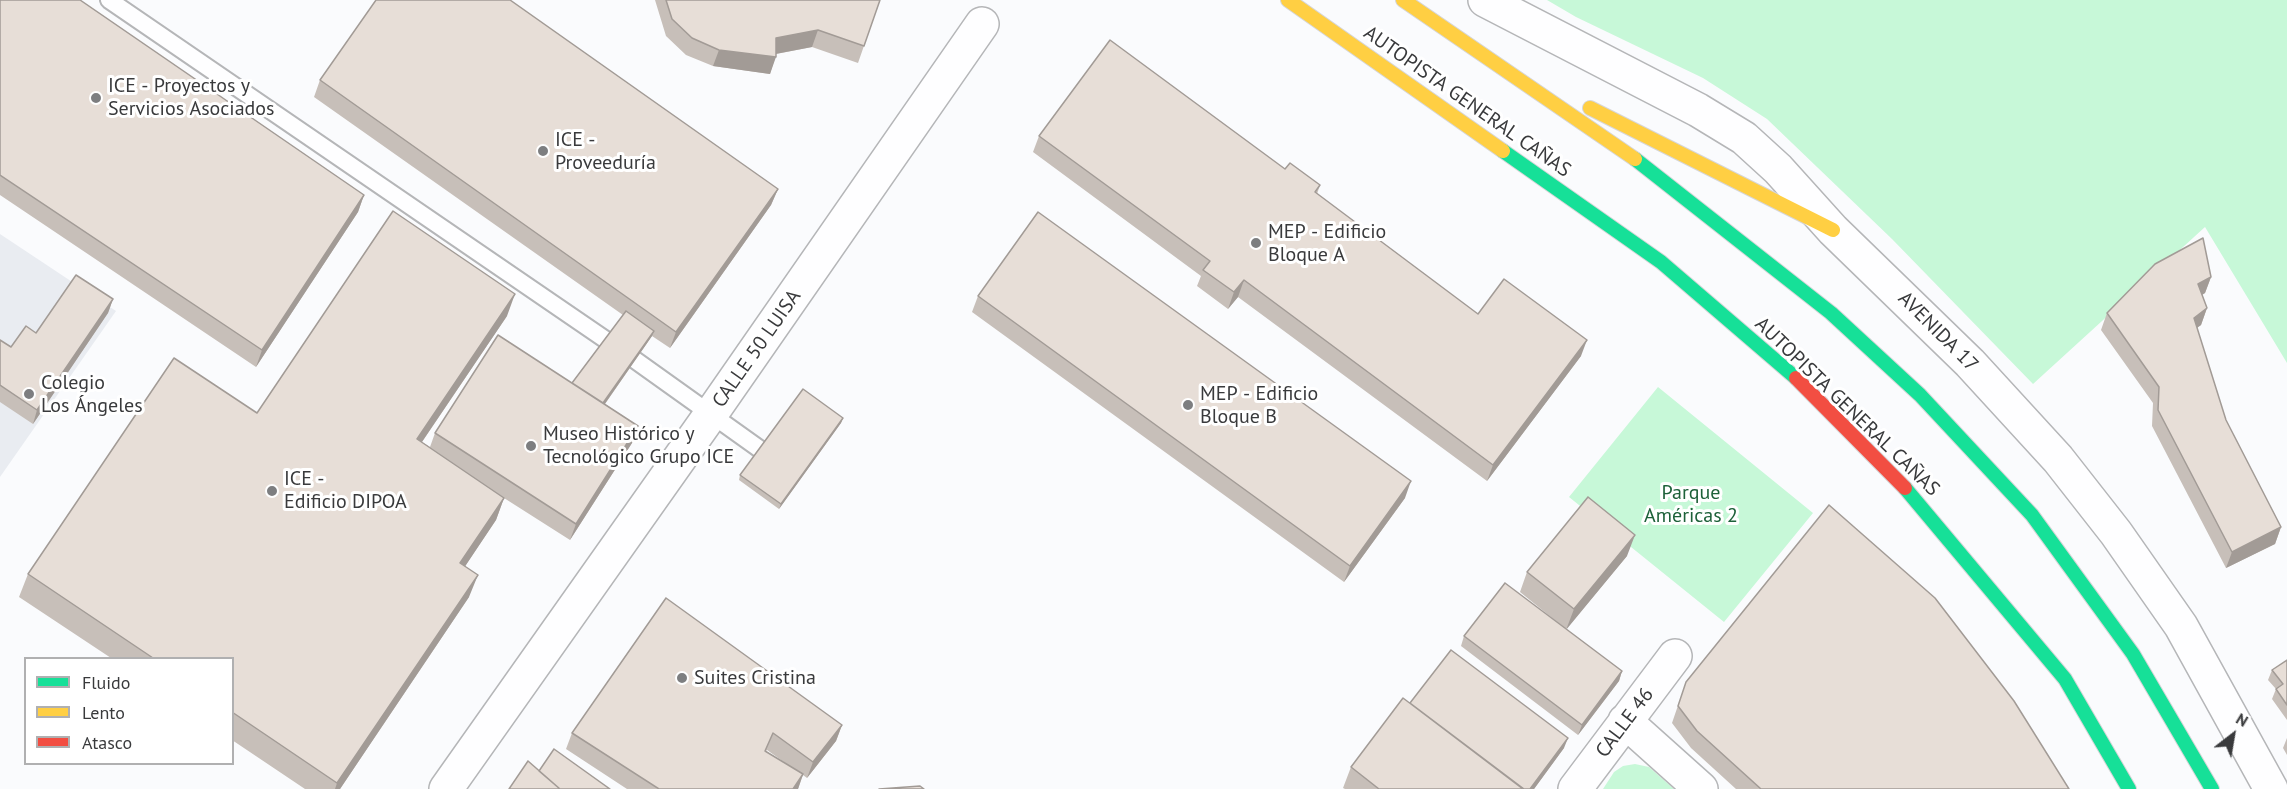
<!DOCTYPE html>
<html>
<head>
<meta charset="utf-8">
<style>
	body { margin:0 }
	#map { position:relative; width:2287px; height:789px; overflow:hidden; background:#fafbfd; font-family:"PT Sans",sans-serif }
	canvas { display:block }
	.legend { position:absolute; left:24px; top:657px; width:210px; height:108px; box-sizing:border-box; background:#fff; border:2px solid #b0b0b1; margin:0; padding:8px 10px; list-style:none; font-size:18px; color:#393a3c }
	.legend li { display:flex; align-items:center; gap:12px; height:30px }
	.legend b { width:30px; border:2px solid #b0b0b1 }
	.north { position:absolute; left:2203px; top:705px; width:60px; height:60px; -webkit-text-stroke:4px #fff; paint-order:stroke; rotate:31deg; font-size:16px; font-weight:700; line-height:24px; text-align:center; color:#393a3c }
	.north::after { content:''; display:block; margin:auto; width:21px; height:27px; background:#393a3c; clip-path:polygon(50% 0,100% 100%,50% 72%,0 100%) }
</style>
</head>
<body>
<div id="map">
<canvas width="2287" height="789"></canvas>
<ul class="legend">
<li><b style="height:8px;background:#16e098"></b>Fluido</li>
<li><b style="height:8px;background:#ffcf43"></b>Lento</li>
<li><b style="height:8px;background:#f24e42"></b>Atasco</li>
</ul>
<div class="north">N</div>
</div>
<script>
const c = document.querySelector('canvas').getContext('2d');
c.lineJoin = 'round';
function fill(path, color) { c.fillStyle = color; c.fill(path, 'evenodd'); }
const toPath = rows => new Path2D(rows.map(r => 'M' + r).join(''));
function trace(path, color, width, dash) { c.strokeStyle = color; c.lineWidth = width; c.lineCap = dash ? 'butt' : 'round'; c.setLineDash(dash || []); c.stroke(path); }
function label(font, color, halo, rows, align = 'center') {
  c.font = font + ' "PT Sans",sans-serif'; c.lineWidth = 6; c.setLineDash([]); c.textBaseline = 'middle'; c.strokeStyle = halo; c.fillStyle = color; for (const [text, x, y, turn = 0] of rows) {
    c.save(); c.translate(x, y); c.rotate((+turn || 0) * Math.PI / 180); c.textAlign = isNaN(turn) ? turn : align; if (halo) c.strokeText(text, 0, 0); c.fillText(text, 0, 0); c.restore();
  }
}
const built = toPath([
	[0,234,116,311,0,477]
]);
const green = toPath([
	[1547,0,2287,0,2287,363,2205,227,2033,384,1892,239,1767,119,1703,78,1576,17],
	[1658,387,1813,513,1724,622,1569,497],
	[1635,764,1649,767,1674,789,1603,789,1614,772,1623,766]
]);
const lane = toPath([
	[109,0,606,340],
	[635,360,761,450]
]);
const street = toPath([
	[1485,0,1698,110,1744,138,1778,169,1833,230,1970,363,2058,459,2116,533,2181,626,2271,789],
	[1625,721,1701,789],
	[446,789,711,414,982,24],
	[1575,789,1675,656]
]);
const fast = toPath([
	[1503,151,1661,262,1796,378],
	[1635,159,1831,313,1920,395,2032,515,2133,654,2212,789],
	[1905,488,2065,679,2129,789]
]);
const slow = toPath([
	[1288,0,1503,151],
	[1403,0,1635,159],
	[1590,108,1833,230]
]);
const jam = toPath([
	[1796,378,1905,488]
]);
const wall = toPath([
	[0,0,364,195,358,212,256,367,0,195],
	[655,0,880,0,858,63,812,47,776,54,770,74,713,66,686,55,666,36],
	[320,80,778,189,771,205,670,348,652,336,605,404,638,426,632,443,570,540,504,498,496,520,465,566,469,597,340,789,305,789,232,740,232,658,111,658,19,597,28,574,257,413,507,316,422,442,430,447,435,433,572,383,623,315,314,97],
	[1039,136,1285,169,1320,185,1317,194,1478,314,1581,356,1487,481,1238,297,1228,309,1197,286,1201,276,1033,152],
	[2211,277,2205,293,2202,295,2207,308,2201,325,2197,328,2226,420,2281,527,2275,544,2226,568,2152,426,2153,403,2101,330,2107,313],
	[978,296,1405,498,1344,582,972,312],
	[113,299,108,313,33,424,0,402,0,340,11,347,36,333],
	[843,418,841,423,779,509,739,480,740,475],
	[1627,556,1566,629,1622,671,1619,681,1578,735,1461,646,1464,636,1562,626,1520,592,1527,572],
	[2287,660,2287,720,2272,699,2276,689,2268,680,2272,670],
	[1686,682,2069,789,1736,789,1691,748,1672,723],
	[1410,704,1564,748,1534,789,1345,789,1343,788,1351,767],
	[842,725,836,741,807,778,803,775,798,789,627,789,566,749,572,733],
	[767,750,791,767,766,751],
	[2287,738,2287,755,2283,748]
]);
const shadedWall = toPath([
	[818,30,812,47,770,55,776,38],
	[719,50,776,57,770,74,713,66],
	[778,189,771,205,670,348,676,332],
	[364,195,358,212,256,367,262,350],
	[2211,277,2205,293,2192,301,2198,284],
	[1244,280,1238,297,1228,309,1234,292],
	[515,294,507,316,409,461,417,439],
	[113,299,108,313,33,424,37,410],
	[2207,308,2201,325,2188,334,2194,318],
	[654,331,652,336,595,418,596,413],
	[1587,340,1581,356,1487,481,1493,465],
	[843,418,841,423,779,509,781,504],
	[638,426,632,443,570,540,576,524],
	[1411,481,1405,498,1344,582,1350,566],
	[504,498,496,520,452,586,460,563],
	[2281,527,2275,544,2226,568,2232,552],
	[1635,535,1627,556,1566,630,1574,609],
	[478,575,469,597,340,789,335,789,337,783],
	[1622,671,1619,681,1578,735,1582,725],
	[842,725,836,741,807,778,813,762],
	[1568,738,1564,748,1534,789,1530,789],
	[803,774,798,789,793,789]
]);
const building = toPath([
	[0,0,80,0,364,195,262,350,0,175,0,0],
	[376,0,510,0,778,189,676,332,320,80,376,0],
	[666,0,880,0,864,46,818,30,776,38,776,57,719,50,692,38,672,19,666,0],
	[1110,40,1285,169,1290,163,1320,185,1315,192,1478,314,1504,279,1587,340,1493,465,1244,280,1234,292,1203,270,1210,261,1039,136,1110,40],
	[393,211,515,294,417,439,504,498,460,563,478,575,337,783,232,712,232,658,153,658,28,574,174,358,257,413,393,211],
	[1038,212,1411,481,1350,566,978,296,1038,212],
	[2203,238,2211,277,2198,284,2207,308,2194,318,2226,420,2281,527,2232,552,2158,410,2159,387,2107,313,2155,264,2203,238],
	[76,275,113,299,37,410,0,385,0,340,11,347,26,326,36,333,76,275],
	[626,311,654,331,603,403,572,383,626,311],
	[498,335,638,426,576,524,435,433,498,335],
	[803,389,843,418,781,504,740,475,803,389],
	[1588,497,1635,535,1574,609,1527,572,1588,497],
	[1829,505,1935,598,2014,701,2069,789,1761,789,1697,731,1678,706,1686,682,1829,505],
	[1505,583,1622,671,1582,725,1464,636,1505,583],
	[666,598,842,725,813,762,773,733,765,751,803,774,793,789,659,789,572,733,666,598],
	[1451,650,1568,738,1530,789,1524,789,1410,703,1451,650],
	[2287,660,2287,705,2276,689,2283,684,2272,670,2287,660],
	[1403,698,1523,789,1379,789,1351,767,1403,698],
	[554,749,610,789,560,789,539,771,554,749],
	[528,761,560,789,509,789,528,761],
	[920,786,924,789,879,789,920,786]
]);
const markers = [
	[96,98,6,"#7d7e80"],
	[543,151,6,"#7d7e80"],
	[1256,243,6,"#7d7e80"],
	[29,394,6,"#7d7e80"],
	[1188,405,6,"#7d7e80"],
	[531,446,6,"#7d7e80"],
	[272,491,6,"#7d7e80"],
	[682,678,6,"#7d7e80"]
];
const poiNames = [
	["ICE - Proyectos y",108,86],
	["Servicios Asociados",108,109],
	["ICE -",555,140],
	["Proveeduría",555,163],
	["MEP - Edificio",1268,232],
	["Bloque A",1268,255],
	["Colegio",41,383],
	["Los Ángeles",41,406],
	["MEP - Edificio",1200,394],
	["Bloque B",1200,417],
	["Museo Histórico y",543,434],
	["Tecnológico Grupo ICE",543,457],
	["ICE -",284,479],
	["Edificio DIPOA",284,502],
	["Suites Cristina",694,678]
];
const streetNames = [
	["AUTOPISTA GENERAL CAÑAS",1467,102,35],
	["AVENIDA 17",1938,332,45],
	["CALLE 50 LUISA",757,349,-55],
	["AUTOPISTA GENERAL CAÑAS",1847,407,44],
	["CALLE 46",1625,723,-53]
];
const parkNames = [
	["Parque",1691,493],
	["Américas 2",1691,516]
];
fill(built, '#e9ecf1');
fill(green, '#c7f8d8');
trace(lane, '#b5b6b8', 20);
trace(street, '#b5b6b8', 36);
trace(fast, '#d6d6d7', 16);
trace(slow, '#d6d6d7', 16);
trace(jam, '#d6d6d7', 16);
trace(lane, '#fefeff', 16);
trace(street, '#fefeff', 33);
trace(fast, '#16e098', 14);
trace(slow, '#ffcf43', 14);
trace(jam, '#f24e42', 14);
fill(wall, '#c7bfb9');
fill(shadedWall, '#a29b96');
fill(building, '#e7ded7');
trace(building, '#a29b96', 1.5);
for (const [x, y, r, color] of markers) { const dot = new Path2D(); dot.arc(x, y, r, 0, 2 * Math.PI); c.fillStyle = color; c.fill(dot); trace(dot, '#fff', 2); }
label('20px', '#393a3c', '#fff', poiNames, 'left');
label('20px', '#393a3c', '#fff', streetNames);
label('20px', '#1d6139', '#fff', parkNames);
</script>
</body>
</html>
